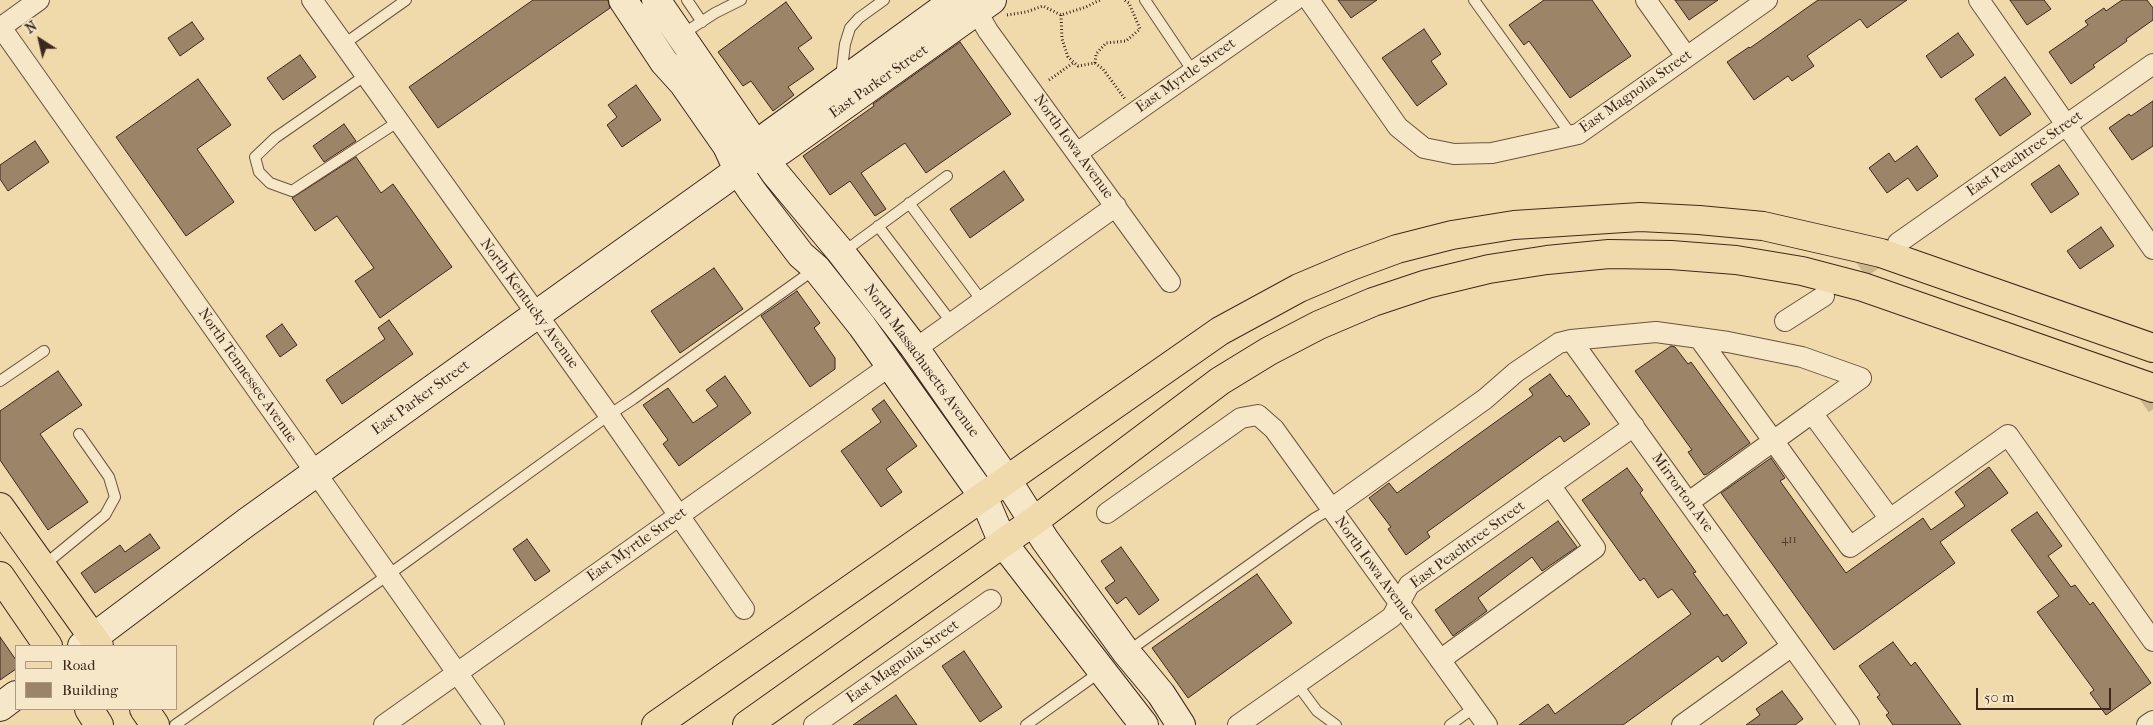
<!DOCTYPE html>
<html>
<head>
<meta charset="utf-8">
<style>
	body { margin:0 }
	#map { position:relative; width:2153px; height:725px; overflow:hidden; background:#f0daab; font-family:"IM FELL French Canon",serif }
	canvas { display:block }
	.legend { position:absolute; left:15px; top:645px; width:162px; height:65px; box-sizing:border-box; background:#f5e7c8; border:1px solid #ac9a84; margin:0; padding:6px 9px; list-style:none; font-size:15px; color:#3e271f }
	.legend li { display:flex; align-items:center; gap:10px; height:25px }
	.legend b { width:25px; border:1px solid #ac9a84 }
	.north { position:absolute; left:15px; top:15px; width:50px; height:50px; -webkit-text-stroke:4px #f5e7c8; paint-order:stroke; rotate:325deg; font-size:14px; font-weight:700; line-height:20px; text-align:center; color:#3e271f }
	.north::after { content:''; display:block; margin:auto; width:18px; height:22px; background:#3e271f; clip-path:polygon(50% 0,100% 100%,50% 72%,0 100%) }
	.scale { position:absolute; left:1976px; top:688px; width:135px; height:22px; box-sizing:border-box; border:2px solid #3e271f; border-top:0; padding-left:6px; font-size:15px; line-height:18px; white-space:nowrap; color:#3e271f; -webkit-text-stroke:4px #f5e7c8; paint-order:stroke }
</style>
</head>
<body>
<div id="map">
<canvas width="2153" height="725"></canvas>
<ul class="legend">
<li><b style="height:6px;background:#f0daab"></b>Road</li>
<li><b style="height:14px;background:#9b8468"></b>Building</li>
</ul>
<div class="north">N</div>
<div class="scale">50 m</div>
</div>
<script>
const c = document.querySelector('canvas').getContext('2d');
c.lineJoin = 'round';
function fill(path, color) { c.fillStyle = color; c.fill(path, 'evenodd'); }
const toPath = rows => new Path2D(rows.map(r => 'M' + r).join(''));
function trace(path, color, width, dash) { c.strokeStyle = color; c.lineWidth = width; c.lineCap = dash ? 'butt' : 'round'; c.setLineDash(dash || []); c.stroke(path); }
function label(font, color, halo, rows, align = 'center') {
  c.font = font + ' "IM FELL French Canon",serif'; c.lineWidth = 4; c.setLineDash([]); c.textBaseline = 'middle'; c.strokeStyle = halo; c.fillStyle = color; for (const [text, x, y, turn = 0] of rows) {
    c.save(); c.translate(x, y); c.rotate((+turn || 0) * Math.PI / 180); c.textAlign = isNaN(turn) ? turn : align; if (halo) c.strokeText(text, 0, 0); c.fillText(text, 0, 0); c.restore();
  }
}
const building = toPath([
	[533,0,608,0,610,8,438,128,409,87,533,0],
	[1338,0,1377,0,1351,18,1338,0],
	[1544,0,1592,0,1631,56,1570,98,1529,41,1524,45,1509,25,1544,0],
	[1675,0,1718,0,1689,20,1675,0],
	[1818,0,1907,0,1867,28,1860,19,1807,56,1814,66,1792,81,1788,76,1754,100,1727,62,1749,47,1750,48,1818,0],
	[2010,0,2044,0,2051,9,2027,25,2010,0],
	[2122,0,2147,0,2153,8,2153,20,2126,39,2127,41,2093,65,2095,67,2071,84,2049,52,2088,25,2085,21,2104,8,2106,11,2122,0],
	[786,2,812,38,798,48,814,69,788,87,794,95,773,111,751,81,743,86,718,52,786,2],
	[192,22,204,39,180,56,168,38,192,22],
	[1424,29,1441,54,1431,61,1447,84,1417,106,1382,58,1424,29],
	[1958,33,1974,55,1941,78,1926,56,1958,33],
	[960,42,1011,114,926,173,905,143,861,173,886,209,875,216,850,181,830,195,803,156,874,106,873,104,960,42],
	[300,55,316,77,283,100,267,78,300,55],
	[2005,77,2031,114,2000,136,1975,99,2005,77],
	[198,79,231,125,197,149,234,202,186,236,116,137,198,79],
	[636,85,661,120,622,147,607,125,617,117,608,105,636,85],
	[2153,101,2153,146,2132,160,2109,128,2129,114,2131,116,2153,101],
	[344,124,356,141,324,162,313,146,344,124],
	[35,141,49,162,8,191,0,179,0,165,35,141],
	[1917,146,1938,176,1917,191,1908,178,1887,193,1869,168,1889,153,1895,162,1917,146],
	[356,157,381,193,393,184,452,267,380,318,355,281,374,268,337,216,315,231,292,198,356,157],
	[2059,165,2079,194,2051,213,2031,184,2059,165],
	[1004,171,1024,200,970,238,950,209,1004,171],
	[2101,227,2114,246,2080,269,2067,251,2101,227],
	[714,268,743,309,680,353,651,311,714,268],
	[797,291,820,323,814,328,835,358,835,369,810,387,761,316,797,291],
	[389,320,413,354,342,404,326,380,385,339,378,328,389,320],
	[282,324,297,345,280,357,266,336,282,324],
	[1671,346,1675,347,1688,364,1691,362,1750,443,1707,474,1704,475,1688,452,1692,450,1635,371,1671,346],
	[58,371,82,405,40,434,88,502,48,530,0,460,0,411,58,371],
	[1550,374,1567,397,1569,395,1590,424,1564,442,1560,436,1427,532,1430,537,1406,555,1388,529,1391,527,1369,498,1389,483,1397,493,1533,395,1529,389,1550,374],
	[725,376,751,413,679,466,663,444,668,440,643,405,668,388,693,423,718,406,706,390,725,376],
	[884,400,917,446,886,469,902,492,881,507,841,451,881,422,872,409,884,400],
	[1771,458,1785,478,1780,481,1846,573,1923,518,1931,530,1965,506,1955,492,1989,467,2008,493,1940,542,1955,563,1834,650,1721,493,1771,458],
	[1627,468,1643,490,1640,493,1696,572,1693,573,1724,616,1727,614,1747,643,1722,662,1718,656,1623,725,1519,725,1548,704,1555,714,1691,614,1672,589,1658,598,1644,578,1640,581,1582,500,1627,468],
	[2037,512,2062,546,2048,556,2071,587,2075,585,2090,605,2093,602,2151,683,2106,715,2090,693,2094,690,2037,612,2059,596,2011,530,2037,512],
	[1558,521,1577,547,1542,571,1532,557,1478,598,1487,611,1453,636,1435,610,1558,521],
	[150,534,160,548,95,593,81,573,120,545,125,552,150,534],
	[527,539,550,571,535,581,513,549,527,539],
	[1121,547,1159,600,1139,615,1126,597,1117,604,1105,588,1115,581,1101,561,1121,547],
	[1257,574,1292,623,1188,698,1152,648,1257,574],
	[0,637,16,660,16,669,0,680,0,637],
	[1893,642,1911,666,1915,662,1961,725,1893,725,1886,715,1889,713,1877,697,1880,695,1859,666,1893,642],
	[964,651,1002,707,980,722,942,666,964,651],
	[1782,691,1803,719,1795,725,1746,725,1760,715,1756,709,1782,691],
	[896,695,917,725,853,725,896,695]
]);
const streetTunnel = toPath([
	[1836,286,1890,248],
	[2143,404,2153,397]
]);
const path = toPath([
	[1007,15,1026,12,1043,6,1061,15,1086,7,1100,0],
	[1061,15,1062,39,1068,57,1078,66,1095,63],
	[1095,63,1096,54,1106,43,1126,41,1140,29,1129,3,1124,0],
	[1095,63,1103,69,1125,99],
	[1049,80,1073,63]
]);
const lane = toPath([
	[687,0,702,22],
	[1145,0,1192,70],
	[1474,0,1572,136],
	[681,35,715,13,741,0],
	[344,44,406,0],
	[366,75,275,138,255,157,259,172,270,183,292,191,399,121],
	[841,77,845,44,850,28,859,18,884,0],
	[909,203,982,301],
	[878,226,952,323],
	[842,253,947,176],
	[0,381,44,351],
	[43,566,105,515,115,497,109,477,79,434],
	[1127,652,1315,518,1331,509],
	[1297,684,1317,711,1336,725],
	[175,725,388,575,609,415,633,399,815,269],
	[1026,725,1100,672],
	[1450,725,1475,707]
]);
const street = toPath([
	[312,0,609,415,744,609],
	[1309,0,1398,127,1424,148,1454,154,1492,153,1578,134,1767,0],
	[1646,0,1686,56],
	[1979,0,2153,249],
	[977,12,988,31,1170,282],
	[0,26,494,725],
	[0,28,39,0],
	[1077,153,1295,0],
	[1898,243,2153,64],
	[1785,321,1824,296],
	[1699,338,1850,547,1890,519],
	[1571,340,1849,725],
	[914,347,925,342,1116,206],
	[1689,502,1812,413],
	[1331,509,1485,399,1516,372,1559,343,1571,340,1656,332,1728,342,1802,357,1861,378,1812,413,1890,519,2008,435,2153,641],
	[1107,513,1241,418,1258,415,1274,429,1487,725],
	[1440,660,1595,548,1550,485],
	[384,725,891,365],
	[814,725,991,600],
	[1238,725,1392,617,1409,585,1634,426],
	[1682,725,1792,646],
	[2147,725,2153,721]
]);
const secondary = toPath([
	[623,0,664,62,683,83,727,146,738,170,752,191,801,255,816,268,862,326,983,496,1003,543,1144,725],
	[656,0,775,173,840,251,914,347,1007,480,1045,540,1126,652,1161,694,1181,725],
	[762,152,780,151,992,0],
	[82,646,247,522,722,182,762,152,769,135,955,0],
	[0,707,16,695]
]);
const primary = toPath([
	[0,507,99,646],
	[0,576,48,646],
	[89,709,99,725],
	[144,709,155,725],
	[656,725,1220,331,1299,288,1351,266,1397,249,1452,235,1514,225,1640,217,1699,220,1763,226,1881,253,2153,348],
	[747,725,1034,521,1220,381,1269,351,1319,325,1373,302,1427,284,1489,269,1547,260,1609,254,1671,255,1736,260,1802,271,1863,287,2153,388]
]);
const numberNames = [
	["411",1789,540]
];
const streetNames = [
	["East Myrtle Street",1186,76,-35],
	["East Parker Street",879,82,-35],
	["East Magnolia Street",1636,92,-35],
	["North Iowa Avenue",1073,147,54],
	["East Peachtree Street",2025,154,-35],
	["North Kentucky Avenue",529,304,54],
	["North Massachusetts Avenue",921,361,54],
	["North Tennessee Avenue",247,376,55],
	["East Parker Street",421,398,-36],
	["Mirrorton Ave",1682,493,54],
	["East Myrtle Street",637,545,-35],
	["East Peachtree Street",1468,545,-36],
	["North Iowa Avenue",1374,569,54],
	["East Magnolia Street",903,662,-35]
];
fill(building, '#9b8468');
trace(building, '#3e271f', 1);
trace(streetTunnel, '#ccb68f', 20, [20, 10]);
trace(lane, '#6a5442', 12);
trace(street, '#6a5442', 22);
trace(secondary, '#3e271f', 30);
trace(primary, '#3e271f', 30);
trace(path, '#3e271f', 3, [1, 2.5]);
trace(lane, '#f5e7c8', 10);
trace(street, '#f5e7c8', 20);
trace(secondary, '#f5e7c8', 28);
trace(primary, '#f0daab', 28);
label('12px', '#553e31', null, numberNames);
label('15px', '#3e271f', '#f5e7c8', streetNames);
</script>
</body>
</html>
